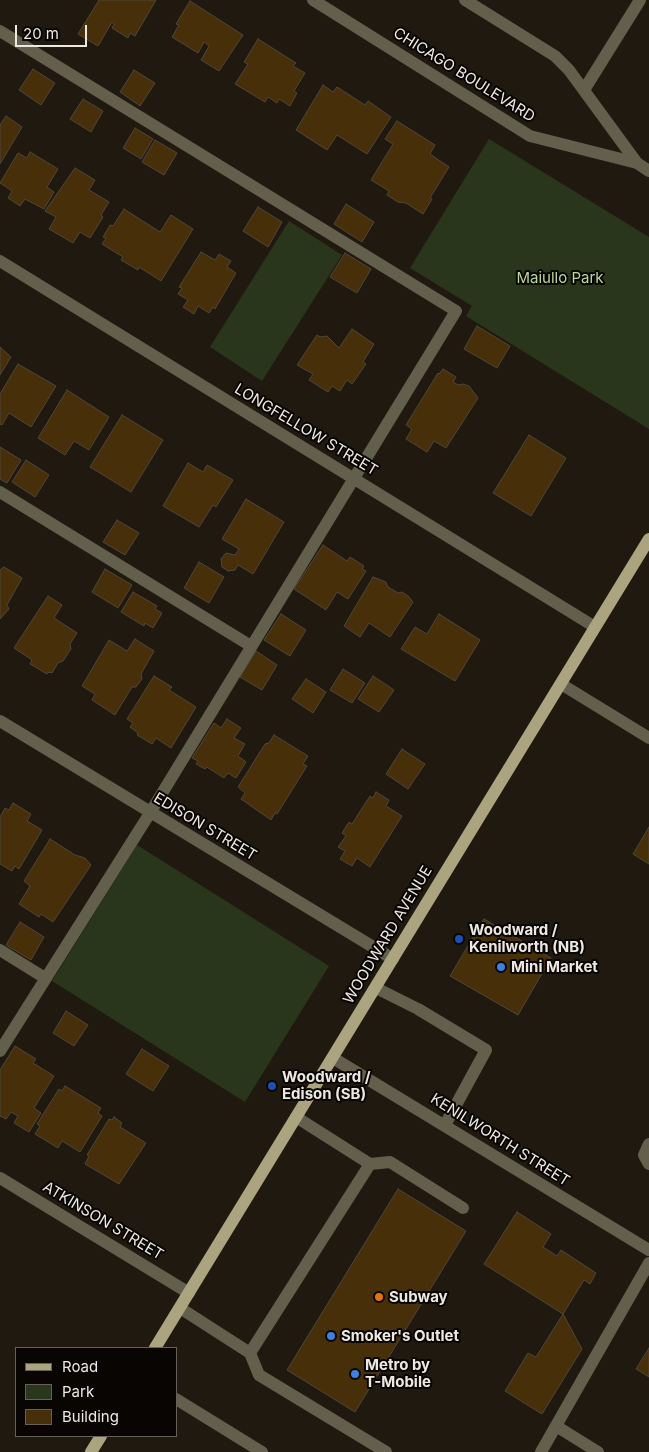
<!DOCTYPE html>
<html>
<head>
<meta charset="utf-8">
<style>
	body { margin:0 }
	#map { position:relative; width:649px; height:1452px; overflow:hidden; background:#201910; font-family:Inter,sans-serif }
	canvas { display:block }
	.legend { position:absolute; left:15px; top:1347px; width:162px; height:90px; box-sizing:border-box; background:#080503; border:1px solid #64605c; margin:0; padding:6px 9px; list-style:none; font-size:15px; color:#ede8e2 }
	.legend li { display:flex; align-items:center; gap:10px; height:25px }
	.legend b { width:25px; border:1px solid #64605c }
	.scale { position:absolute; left:15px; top:25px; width:72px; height:22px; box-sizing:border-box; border:2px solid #ede8e2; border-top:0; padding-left:6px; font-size:15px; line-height:18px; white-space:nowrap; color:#ede8e2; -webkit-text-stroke:4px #080503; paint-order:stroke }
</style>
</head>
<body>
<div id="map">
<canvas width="649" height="1452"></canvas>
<ul class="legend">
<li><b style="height:6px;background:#aba47f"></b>Road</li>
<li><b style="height:14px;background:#2a361c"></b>Park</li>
<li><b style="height:14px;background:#472f09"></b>Building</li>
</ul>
<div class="scale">20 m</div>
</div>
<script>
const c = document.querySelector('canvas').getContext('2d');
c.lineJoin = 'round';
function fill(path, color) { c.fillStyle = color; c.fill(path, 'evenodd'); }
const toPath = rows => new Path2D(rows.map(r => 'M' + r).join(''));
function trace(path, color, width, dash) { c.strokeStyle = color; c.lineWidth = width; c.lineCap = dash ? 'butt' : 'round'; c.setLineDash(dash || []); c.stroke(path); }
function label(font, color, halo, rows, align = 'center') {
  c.font = font + ' Inter,sans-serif'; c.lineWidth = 4; c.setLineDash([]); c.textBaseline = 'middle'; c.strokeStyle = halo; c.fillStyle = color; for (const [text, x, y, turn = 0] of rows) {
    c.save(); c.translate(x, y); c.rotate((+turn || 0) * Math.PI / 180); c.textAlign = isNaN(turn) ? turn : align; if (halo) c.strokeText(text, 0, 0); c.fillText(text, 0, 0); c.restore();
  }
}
const green = toPath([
	[489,139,649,237,649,429,466,316,472,306,410,268],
	[289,221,342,255,262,381,210,347],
	[137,845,329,966,245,1102,52,981]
]);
const building = toPath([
	[99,0,156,0,135,36,130,33,128,38,112,28,114,24,112,22,98,46,78,34,99,0],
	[190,1,243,35,219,71,201,60,209,46,204,42,198,53,172,37,179,25,176,24,190,1],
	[258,39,296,63,293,66,305,73,294,91,297,93,290,106,279,99,277,103,268,97,265,102,235,84,248,64,244,62,258,39],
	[33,69,55,83,41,105,19,90,33,69],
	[134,70,155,83,140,106,120,92,134,70],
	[323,85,333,92,337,87,365,105,368,101,391,117,367,154,337,135,327,150,296,130,323,85],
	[83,99,103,111,91,132,70,119,83,99],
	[6,116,22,127,0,164,0,125,6,116],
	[397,121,435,145,430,154,449,167,430,198,432,199,423,214,406,203,398,202,387,195,389,191,371,180,393,144,385,139,397,121],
	[135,128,153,139,141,159,123,148,135,128],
	[155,140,177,153,164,175,142,162,155,140],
	[30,152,58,169,47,187,54,192,44,209,25,199,20,206,8,198,12,191,0,183,18,153,27,158,30,152],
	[75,168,95,180,89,190,109,202,101,215,103,217,90,238,80,232,73,243,49,229,56,217,45,211,75,168],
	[346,204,374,222,362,242,334,224,346,204],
	[258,207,282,222,268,247,243,231,258,207],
	[124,209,160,232,171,215,193,229,161,281,139,267,138,270,121,260,123,257,102,244,106,238,103,237,110,225,113,226,124,209],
	[201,252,215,260,219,254,231,261,227,267,236,273,215,309,213,307,209,313,198,306,194,314,183,307,188,300,178,294,182,288,179,287,201,252],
	[345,253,371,269,357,293,330,277,345,253],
	[477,326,510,346,497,368,464,349,477,326],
	[352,329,374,344,363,362,366,364,352,384,347,380,340,391,332,386,328,392,309,380,313,374,297,365,317,335,320,337,327,336,339,348,352,329],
	[0,347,11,357,0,375,0,347],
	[18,364,56,386,31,427,9,413,2,425,0,424,0,394,18,364],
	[443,369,456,377,453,382,458,385,463,384,469,386,478,398,446,448,434,441,427,452,406,439,412,429,406,425,438,373,439,374,443,369],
	[67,390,109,417,89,450,74,441,65,455,38,438,67,390],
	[122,415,163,440,131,492,90,467,122,415],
	[529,435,566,458,531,516,493,493,529,435],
	[0,447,21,460,7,483,0,479,0,447],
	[26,460,49,475,35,497,12,482,26,460],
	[188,463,203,472,207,465,233,480,216,507,213,505,199,527,163,506,188,463],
	[246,499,284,522,253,574,238,565,235,570,228,571,222,567,221,559,226,553,235,555,239,549,222,539,246,499],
	[117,520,139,533,125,555,103,542,117,520],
	[323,545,347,561,350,557,364,566,362,569,366,571,348,599,337,592,326,610,294,589,323,545],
	[199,562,224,577,209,603,184,588,199,562],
	[4,567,22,578,7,605,9,609,0,619,0,570,4,567],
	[105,569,132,585,118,608,92,592,105,569],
	[373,577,386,582,388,587,398,593,402,592,408,596,413,602,390,637,369,623,360,637,344,626,373,577],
	[133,592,157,606,155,609,162,613,153,628,145,623,144,626,121,612,133,592],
	[48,596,62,605,54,618,77,633,70,644,71,649,63,661,58,663,52,673,49,672,47,674,30,664,32,660,14,648,48,596],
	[281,614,306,630,290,656,264,640,281,614],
	[439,614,480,640,455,681,401,649,415,627,427,634,439,614],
	[135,639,154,651,141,674,142,679,136,687,132,687,115,715,92,700,95,694,82,686,109,640,127,651,135,639],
	[256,651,277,665,262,690,240,677,256,651],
	[343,669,365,683,352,703,330,690,343,669],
	[154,676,172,687,169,690,196,707,171,748,156,738,152,744,137,735,138,733,130,727,133,723,127,719,154,676],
	[373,676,394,690,379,712,358,699,373,676],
	[306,679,326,692,313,713,292,699,306,679],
	[227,719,241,728,234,738,245,744,238,756,246,762,236,778,228,773,224,778,207,767,205,769,196,764,198,761,192,758,214,723,221,728,227,719],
	[274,735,308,756,303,764,307,766,277,814,275,813,271,820,241,799,245,793,238,787,265,744,269,743,274,735],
	[402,749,425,764,408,789,386,774,402,749],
	[376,792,389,800,386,806,402,816,370,867,357,858,352,866,340,859,345,851,338,847,346,836,342,833,349,822,352,824,370,796,373,798,376,792],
	[13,803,31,814,27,821,42,830,19,869,15,866,12,871,0,864,0,817,5,808,9,810,13,803],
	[649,827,649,864,633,854,649,827],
	[50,839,75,855,85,858,91,865,53,922,41,914,39,917,19,904,30,886,24,881,50,839],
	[484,919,551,958,518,1015,450,976,484,919],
	[20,922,44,937,31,960,6,945,20,922],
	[66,1011,88,1025,74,1046,53,1033,66,1011],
	[15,1046,36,1059,33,1063,54,1076,34,1108,41,1113,29,1132,14,1123,18,1116,11,1112,6,1119,0,1116,0,1070,15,1046],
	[142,1049,169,1066,153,1091,126,1074,142,1049],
	[65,1086,101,1108,98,1113,102,1116,80,1152,62,1141,58,1148,35,1134,40,1126,37,1124,59,1089,62,1091,65,1086],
	[114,1117,122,1123,120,1127,146,1143,119,1184,85,1164,89,1156,87,1155,109,1119,112,1120,114,1117],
	[398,1189,466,1231,355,1412,287,1370,398,1189],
	[517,1212,551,1234,543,1247,557,1256,561,1250,596,1273,590,1284,584,1280,563,1314,484,1264,517,1212],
	[563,1314,582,1349,542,1414,505,1391,528,1353,536,1357,563,1314],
	[649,1348,649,1377,636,1369,649,1348]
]);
const minor = toPath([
	[313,0,530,136,637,163,649,171],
	[465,0,555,56,569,70,637,163],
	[0,31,456,311,150,813,0,1051],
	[584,90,640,0],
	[0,261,595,627],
	[0,492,251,646],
	[561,684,649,738],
	[0,721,393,959],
	[0,950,45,978],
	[376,988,418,1009,486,1050,445,1125],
	[333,1058,649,1250],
	[649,1144,644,1155,649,1164],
	[370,1164,390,1162,463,1208],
	[0,1178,189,1293],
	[180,1308,250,1353,370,1164,296,1117],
	[250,1353,259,1375,386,1452],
	[176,1399,262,1452],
	[556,1426,598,1452],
	[541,1452,649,1263]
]);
const major = toPath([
	[155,1348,649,539],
	[91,1452,101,1436]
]);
const markers = [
	[459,939,5,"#1a4fb4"],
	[501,967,5,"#3f7fe0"],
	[272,1086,5,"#1a4fb4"],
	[379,1297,5,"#e8710a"],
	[331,1336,5,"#3f7fe0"],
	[355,1374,5,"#3f7fe0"]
];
const streetNames = [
	["CHICAGO BOULEVARD",464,75,32],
	["LONGFELLOW STREET",306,430,31],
	["EDISON STREET",205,827,31],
	["WOODWARD AVENUE",388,935,-59],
	["KENILWORTH STREET",500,1140,32],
	["ATKINSON STREET",103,1221,31]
];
const parkNames = [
	["Maiullo Park",560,278]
];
const poiNames = [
	["Woodward /",469,930],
	["Kenilworth (NB)",469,947],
	["Mini Market",511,967],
	["Woodward /",282,1077],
	["Edison (SB)",282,1094],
	["Subway",389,1297],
	["Smoker's Outlet",341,1336],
	["Metro by",365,1365],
	["T-Mobile",365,1382]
];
fill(green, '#2a361c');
fill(building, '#472f09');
trace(building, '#4f473c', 1);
trace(minor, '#625f4d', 12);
trace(major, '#aba47f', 12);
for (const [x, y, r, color] of markers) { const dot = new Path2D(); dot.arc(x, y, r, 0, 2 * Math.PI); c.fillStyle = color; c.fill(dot); trace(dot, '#080503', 2); }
label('15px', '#ede8e2', '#080503', streetNames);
label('15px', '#b9d898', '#080503', parkNames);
label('bold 15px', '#ede8e2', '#080503', poiNames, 'left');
</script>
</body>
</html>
